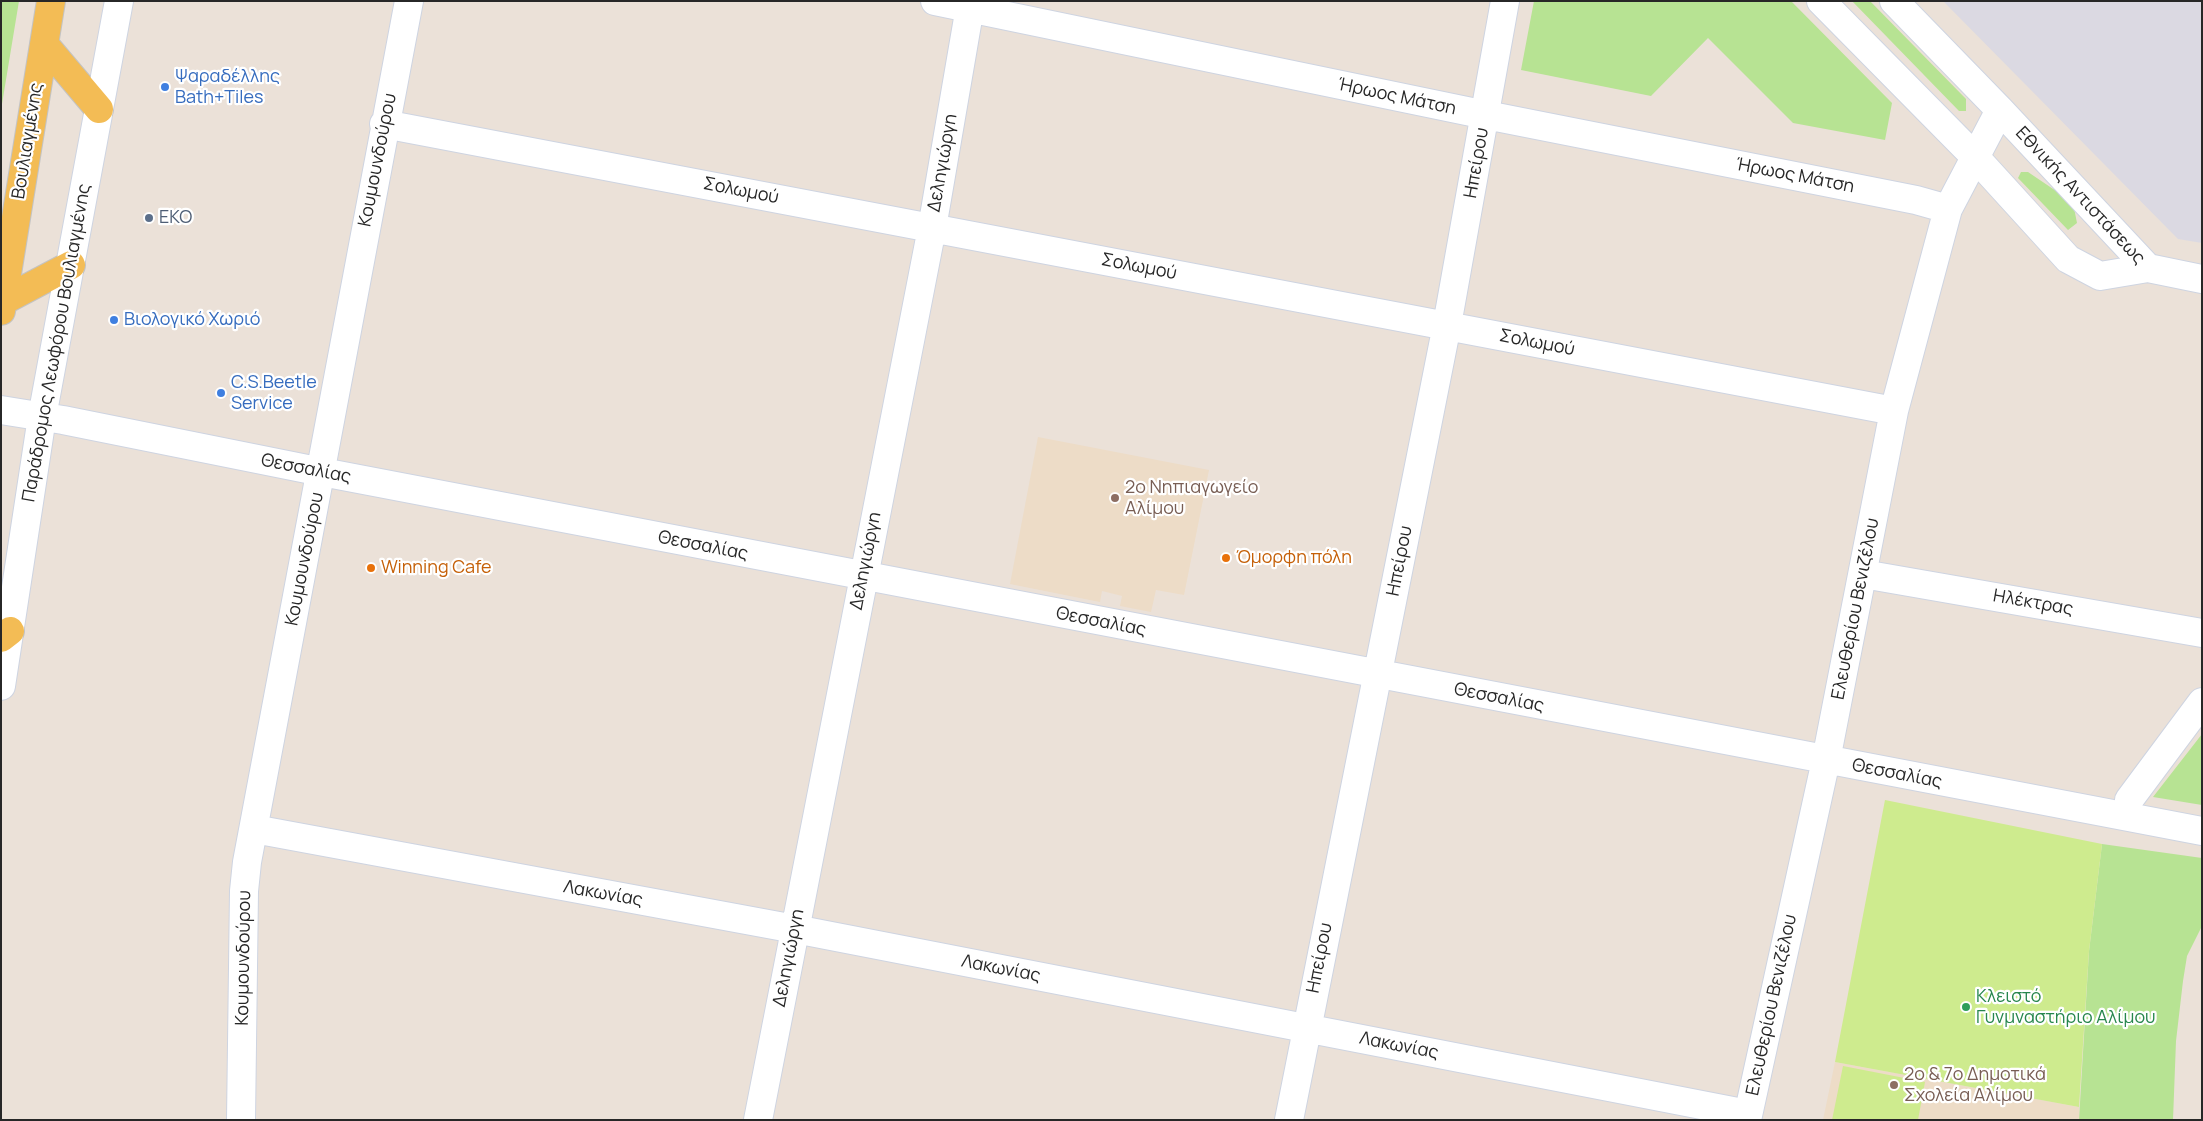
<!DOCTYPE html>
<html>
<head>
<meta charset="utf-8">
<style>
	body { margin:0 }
	#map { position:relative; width:2203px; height:1121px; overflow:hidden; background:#ebe1d8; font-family:Manrope,sans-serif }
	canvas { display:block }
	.frame { position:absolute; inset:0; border:2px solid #272727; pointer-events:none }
</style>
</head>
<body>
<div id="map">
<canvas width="2203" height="1121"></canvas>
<div class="frame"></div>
</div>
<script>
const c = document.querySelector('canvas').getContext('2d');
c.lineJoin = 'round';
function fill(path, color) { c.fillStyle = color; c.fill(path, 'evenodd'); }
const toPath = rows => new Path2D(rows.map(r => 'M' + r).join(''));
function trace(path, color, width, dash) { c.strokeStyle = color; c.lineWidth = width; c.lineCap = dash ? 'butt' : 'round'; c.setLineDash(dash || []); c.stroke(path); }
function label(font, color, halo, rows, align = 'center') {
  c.font = font + ' Manrope,sans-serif'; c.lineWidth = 4.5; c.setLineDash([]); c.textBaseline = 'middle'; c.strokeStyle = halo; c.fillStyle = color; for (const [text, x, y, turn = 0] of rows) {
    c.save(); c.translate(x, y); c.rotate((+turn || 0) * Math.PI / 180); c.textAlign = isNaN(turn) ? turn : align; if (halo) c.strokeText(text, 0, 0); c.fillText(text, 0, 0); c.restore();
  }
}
const industrial = toPath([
	[1943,1,2202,1,2202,243,2178,239]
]);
const education = toPath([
	[1038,437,1209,470,1184,595,1156,590,1151,612,1120,606,1122,596,1102,591,1100,602,1010,584],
	[1835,1062,2079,1107,2079,1120,1823,1120]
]);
const green = toPath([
	[1,1,19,1,1,110],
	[1534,1,1791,1,1892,103,1885,140,1793,123,1708,38,1651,96,1521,70],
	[1852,1,1870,1,1966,99,1966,111,1959,111],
	[2021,172,2028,172,2062,195,2074,208,2077,223,2068,230,2018,178],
	[2202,734,2202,805,2153,797],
	[2102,844,2202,858,2202,926,2187,956,2183,981,2176,1041,2173,1120,2079,1120,2089,951]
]);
const pitch = toPath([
	[1885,800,2102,844,2089,951,2079,1107,1835,1062],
	[1843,1066,1925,1082,1918,1120,1832,1120]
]);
const minor = toPath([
	[935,1,1486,115,1916,200,1948,209],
	[1821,1,1976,158,2068,259,2100,276,2148,268,2202,279],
	[1894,1,2000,110,2148,268],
	[384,124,1894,411],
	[1,410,63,420,322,472,2202,831],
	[1863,574,2202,633],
	[1,686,42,417,119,1],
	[2129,800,2202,702],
	[254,829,795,929,1748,1114],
	[241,1120,244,891,247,862,409,1],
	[758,1120,932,228,971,1],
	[1289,1120,1447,325,1505,1],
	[1747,1120,1826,760,1894,411,1948,209,2000,110]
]);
const major = toPath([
	[44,44,99,109],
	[3,301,71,265],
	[1,311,51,1],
	[1,638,10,631]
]);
const markers = [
	[165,87,5,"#3f7fe0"],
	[149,218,5,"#5c6f8a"],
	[114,320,5,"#3f7fe0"],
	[221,393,5,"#3f7fe0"],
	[1115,498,5,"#8d6e63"],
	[1226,558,5,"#e8710a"],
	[371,568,5,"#e8710a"],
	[1966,1007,5,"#2e9e5b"],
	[1894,1085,5,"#8d6e63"]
];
const shopNames = [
	["Ψαραδέλλης",175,77],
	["Bath+Tiles",175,98],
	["Βιολογικό Χωριό",124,320],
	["C.S.Beetle",231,383],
	["Service",231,404]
];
const streetNames = [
	["Ήρωος Μάτση",1397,97,12],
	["Βουλιαγμένης",28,141,-81],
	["Κουμουνδούρου",378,160,-79],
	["Δεληγιώργη",943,163,-80],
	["Ηπείρου",1477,163,-80],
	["Ήρωος Μάτση",1795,176,11],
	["Σολωμού",741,191,11],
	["Εθνικής Αντιστάσεως",2080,196,47],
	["Σολωμού",1139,267,11],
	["Παράδρομος Λεωφόρου Βουλιαγμένης",57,343,-80],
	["Σολωμού",1537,343,11],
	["Θεσσαλίας",306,469,11],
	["Θεσσαλίας",703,546,11],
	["Κουμουνδούρου",305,559,-79],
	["Δεληγιώργη",866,561,-79],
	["Ηπείρου",1400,561,-79],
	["Ηλέκτρας",2033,603,10],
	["Ελευθερίου Βενιζέλου",1856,609,-79],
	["Θεσσαλίας",1101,622,11],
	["Θεσσαλίας",1499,698,11],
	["Θεσσαλίας",1897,774,11],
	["Λακωνίας",603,894,10],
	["Κουμουνδούρου",244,958,-89],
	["Δεληγιώργη",789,958,-79],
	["Ηπείρου",1320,958,-79],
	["Λακωνίας",1001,969,11],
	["Ελευθερίου Βενιζέλου",1772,1005,-78],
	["Λακωνίας",1399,1046,11]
];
const serviceNames = [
	["EKO",159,218]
];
const educationNames = [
	["2ο Νηπιαγωγείο",1125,488],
	["Αλίμου",1125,509],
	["2ο & 7ο Δημοτικά",1904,1075],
	["Σχολεία Αλίμου",1904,1096]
];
const foodNames = [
	["Όμορφη πόλη",1236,558],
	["Winning Cafe",381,568]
];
const leisureNames = [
	["Κλειστό",1976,997],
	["Γυνμναστήριο Αλίμου",1976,1018]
];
fill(industrial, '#dbd9e2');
fill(education, '#eddcc7');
fill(green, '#b7e393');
fill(pitch, '#ceeb8e');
trace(minor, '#ced4e1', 30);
trace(major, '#c3c3c3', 30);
trace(minor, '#fff', 28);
trace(major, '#f3bc55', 28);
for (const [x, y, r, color] of markers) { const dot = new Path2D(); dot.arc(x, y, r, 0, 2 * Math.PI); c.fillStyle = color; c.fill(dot); trace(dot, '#fff', 2); }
label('18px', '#366cbe', '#fff', shopNames, 'left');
label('18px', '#272727', '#fff', streetNames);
label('18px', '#4e5e75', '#fff', serviceNames, 'left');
label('18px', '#785e54', '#fff', educationNames, 'left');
label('18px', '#c56008', '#fff', foodNames, 'left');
label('18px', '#27864d', '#fff', leisureNames, 'left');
</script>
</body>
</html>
